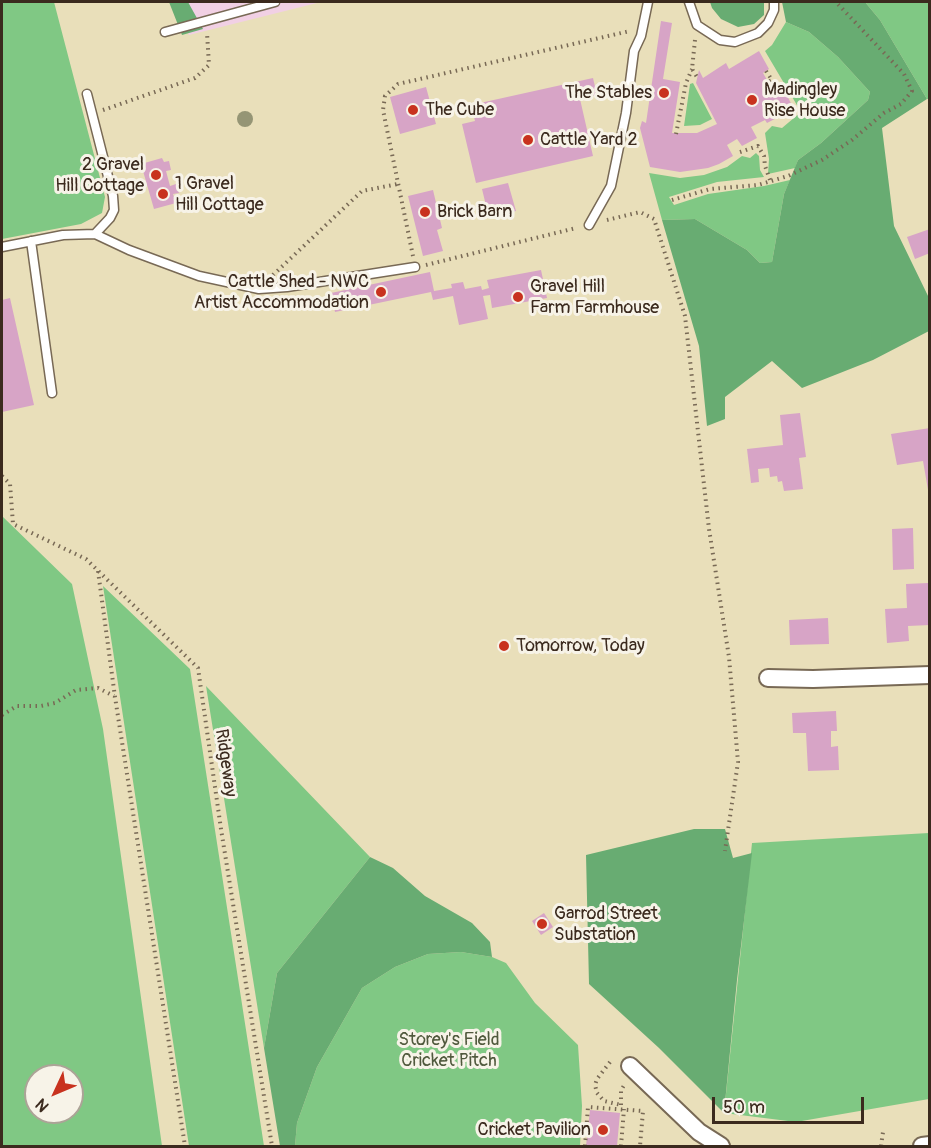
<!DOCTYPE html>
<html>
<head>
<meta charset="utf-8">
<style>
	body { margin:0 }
	#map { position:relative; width:931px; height:1148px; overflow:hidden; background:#e9dfba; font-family:Pangolin,sans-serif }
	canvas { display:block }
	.frame { position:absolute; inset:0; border:3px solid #3b2a1e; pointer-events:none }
	.north { position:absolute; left:24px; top:1064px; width:60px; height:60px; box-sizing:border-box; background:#f7f3e8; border:2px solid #aca397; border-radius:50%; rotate:226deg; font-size:16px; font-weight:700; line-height:24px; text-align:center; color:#3b2a1e }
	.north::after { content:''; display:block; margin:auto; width:21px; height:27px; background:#c8321e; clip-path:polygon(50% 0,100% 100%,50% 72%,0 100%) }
	.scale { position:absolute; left:712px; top:1097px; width:152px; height:27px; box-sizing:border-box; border:3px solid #3b2a1e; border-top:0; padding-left:8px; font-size:18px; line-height:21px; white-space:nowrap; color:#3b2a1e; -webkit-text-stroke:4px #f7f3e8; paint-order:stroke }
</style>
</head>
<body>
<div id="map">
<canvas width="931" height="1148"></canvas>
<div class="frame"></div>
<div class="north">N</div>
<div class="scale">50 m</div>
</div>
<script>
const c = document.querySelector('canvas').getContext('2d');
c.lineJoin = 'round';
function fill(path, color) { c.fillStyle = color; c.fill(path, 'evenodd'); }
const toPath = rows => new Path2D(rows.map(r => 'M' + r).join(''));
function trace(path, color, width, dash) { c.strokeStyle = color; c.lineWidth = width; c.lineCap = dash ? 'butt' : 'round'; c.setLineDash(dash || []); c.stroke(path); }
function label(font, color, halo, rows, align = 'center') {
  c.font = font + ' Pangolin,sans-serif'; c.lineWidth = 6; c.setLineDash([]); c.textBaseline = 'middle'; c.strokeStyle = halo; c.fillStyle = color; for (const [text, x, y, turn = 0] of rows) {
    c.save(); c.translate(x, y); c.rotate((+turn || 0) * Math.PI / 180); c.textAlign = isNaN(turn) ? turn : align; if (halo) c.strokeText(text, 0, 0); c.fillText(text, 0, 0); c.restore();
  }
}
const built = toPath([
	[176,2,321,2,189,35]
]);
const green = toPath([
	[2,2,54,2,105,197,102,213,81,224,2,239],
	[865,2,929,2,929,99,927,99,880,20],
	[786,22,809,32,838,57,870,92,868,100,821,143,798,160,795,168,768,174,769,159,765,133,772,126,782,128,801,112,765,51,772,45],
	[693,83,712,119,700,125,684,126,690,84],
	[756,153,759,156,760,170,764,177,717,182,669,197,674,205,708,194,764,186,790,180,784,194,772,262,760,263,747,250,695,219,662,220,649,173,680,178,704,175,727,167,742,156,750,158],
	[2,516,72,584,103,729,162,1146,2,1146],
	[36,1076,72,1076,72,1112,36,1112],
	[103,586,190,669,264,1146,189,1146],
	[206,686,370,857,277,973,264,1048],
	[929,833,929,1099,796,1122,724,1113,752,843],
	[461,952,492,957,506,963,535,1003,578,1045,582,1106,580,1146,295,1146,297,1123,317,1067,362,988,395,967,428,954]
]);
const forest = toPath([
	[169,2,188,2,203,29,182,35],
	[710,2,764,2,764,15,754,24,738,27,721,19,712,8],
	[782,2,865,2,880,20,927,99,882,128,894,226,929,298,929,331,873,360,802,388,772,361,725,397,725,419,707,426,699,346,662,220,695,219,747,250,760,263,772,262,784,194,798,160,821,143,868,100,870,92,838,57,809,32,786,22],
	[694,829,725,829,733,858,752,853,737,980,724,1113,659,1048,589,984,586,855],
	[370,857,393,868,425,896,472,923,490,942,492,957,461,952,428,954,395,967,362,988,317,1067,297,1123,295,1146,280,1146,264,1048,277,973]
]);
const building = toPath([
	[661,21,672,23,663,79,680,82,672,133,697,133,717,124,696,83,699,70,703,78,726,63,729,69,759,51,769,69,763,73,774,92,783,88,794,109,767,123,765,120,751,127,757,138,742,146,737,139,727,145,733,156,719,164,708,168,680,172,650,167,640,128,642,121,646,123],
	[593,78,597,95,580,99,593,156,476,183,462,124,475,121,471,105],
	[426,87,436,124,400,134,390,97],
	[162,158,164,162,169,161,171,170,166,171,170,186,176,184,179,193,173,194,176,203,154,209,141,164],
	[508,183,516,211,489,218,482,189],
	[433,190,442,228,437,230,443,251,423,256,408,196],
	[930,229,930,253,915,259,907,237],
	[541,270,547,298,492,308,490,295,483,296,488,319,459,325,453,296,433,300,431,292,335,312,331,293,430,272,434,291,452,288,451,284,463,282,465,289,481,286,482,290,489,288,487,280],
	[10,298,34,405,2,412,2,300],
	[800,413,806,457,799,458,803,489,784,491,782,481,778,482,777,476,770,477,769,468,758,469,759,482,751,483,747,449,783,445,780,415],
	[930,428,930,490,928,490,923,461,897,465,891,434],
	[913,528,914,569,893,570,892,529],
	[928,583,930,625,908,626,909,641,887,643,885,609,907,608,906,584],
	[828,618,829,644,790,645,789,620],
	[836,711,837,731,831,731,831,747,838,746,839,770,808,771,806,733,793,733,792,713],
	[544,913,553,927,541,935,532,921],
	[590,1110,620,1113,617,1146,586,1146]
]);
const path = toPath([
	[695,40,692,69,697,77],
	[766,71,772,80,768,82],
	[103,110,195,78,209,65,207,33],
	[676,134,686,83,692,69],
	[740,152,758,146,764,156,765,166,770,180],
	[672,200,710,189,758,185,788,176,822,160,852,140,884,113,901,104,912,91,904,74,836,2],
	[607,220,640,212,654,219,685,316,709,529,729,657,738,762,725,851],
	[413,256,383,110,385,96,398,84,630,31],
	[426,265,576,228],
	[273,275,362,191,398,184],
	[2,476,10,484,13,524,86,559,198,668,221,829,272,1146],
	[98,571,115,697,185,1146],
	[2,715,17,706,41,706,55,703,76,690,98,688,114,696],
	[610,1062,597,1079,595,1085,597,1093,604,1101,621,1105],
	[621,1105,621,1090,625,1084],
	[585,1146,588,1107,643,1111,640,1146],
	[621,1146,624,1109],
	[881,1146,883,1132]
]);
const service = toPath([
	[689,2,697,25,720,40,735,42,758,33,768,23,774,10,774,2],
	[165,32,275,2],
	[87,94,113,196,114,210,110,218,95,234],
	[589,225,611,186,626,113,634,51,641,36,648,2],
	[31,241,52,393],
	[2,247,63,235,95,234,129,250,199,276,259,289,287,287,415,267]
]);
const minor = toPath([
	[768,678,813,679,930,675],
	[630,1066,699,1132,721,1146],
	[922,1146,930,1145]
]);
const trees = [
	[245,119]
];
const markers = [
	[664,93,6,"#c8321e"],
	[752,100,6,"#c8321e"],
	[413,110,6,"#c8321e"],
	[528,140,6,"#c8321e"],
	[156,175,6,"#c8321e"],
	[163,194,6,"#c8321e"],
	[425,212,6,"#c8321e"],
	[381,292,6,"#c8321e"],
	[518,297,6,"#c8321e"],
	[504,646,6,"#c8321e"],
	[542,924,6,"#c8321e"],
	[603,1130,6,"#c8321e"]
];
const poiNames = [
	["Madingley",764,90],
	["Rise House",764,111],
	["The Stables",652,93,"right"],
	["The Cube",425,110],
	["Cattle Yard 2",540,140],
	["2 Gravel",144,165,"right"],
	["Hill Cottage",144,186,"right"],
	["1 Gravel",175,184],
	["Hill Cottage",175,205],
	["Brick Barn",437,212],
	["Cattle Shed - NWC",369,282,"right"],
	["Artist Accommodation",369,303,"right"],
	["Gravel Hill",530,287],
	["Farm Farmhouse",530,308],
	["Tomorrow, Today",516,646],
	["Garrod Street",554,914],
	["Substation",554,935],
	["Cricket Pavilion",591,1130,"right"]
];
const streetNames = [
	["Ridgeway",225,763,82]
];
const parkNames = [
	["Storey's Field",449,1040],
	["Cricket Pitch",449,1061]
];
fill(built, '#f1d0e4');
fill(green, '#80c884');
fill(forest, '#68ac72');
fill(building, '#d7a4c6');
trace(service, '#786955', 11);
trace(minor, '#786955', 20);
trace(path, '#786955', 4, [1.5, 4.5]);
trace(service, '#fff', 8);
trace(minor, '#fff', 16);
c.fillStyle = '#959575';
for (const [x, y] of trees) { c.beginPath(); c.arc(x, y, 8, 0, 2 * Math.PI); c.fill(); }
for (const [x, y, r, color] of markers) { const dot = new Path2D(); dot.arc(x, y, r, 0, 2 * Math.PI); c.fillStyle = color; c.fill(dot); trace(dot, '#f7f3e8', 2); }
label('18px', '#3b2a1e', '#f7f3e8', poiNames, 'left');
label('18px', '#3b2a1e', '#f7f3e8', streetNames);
label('18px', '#50593d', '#f7f3e8', parkNames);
</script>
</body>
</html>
